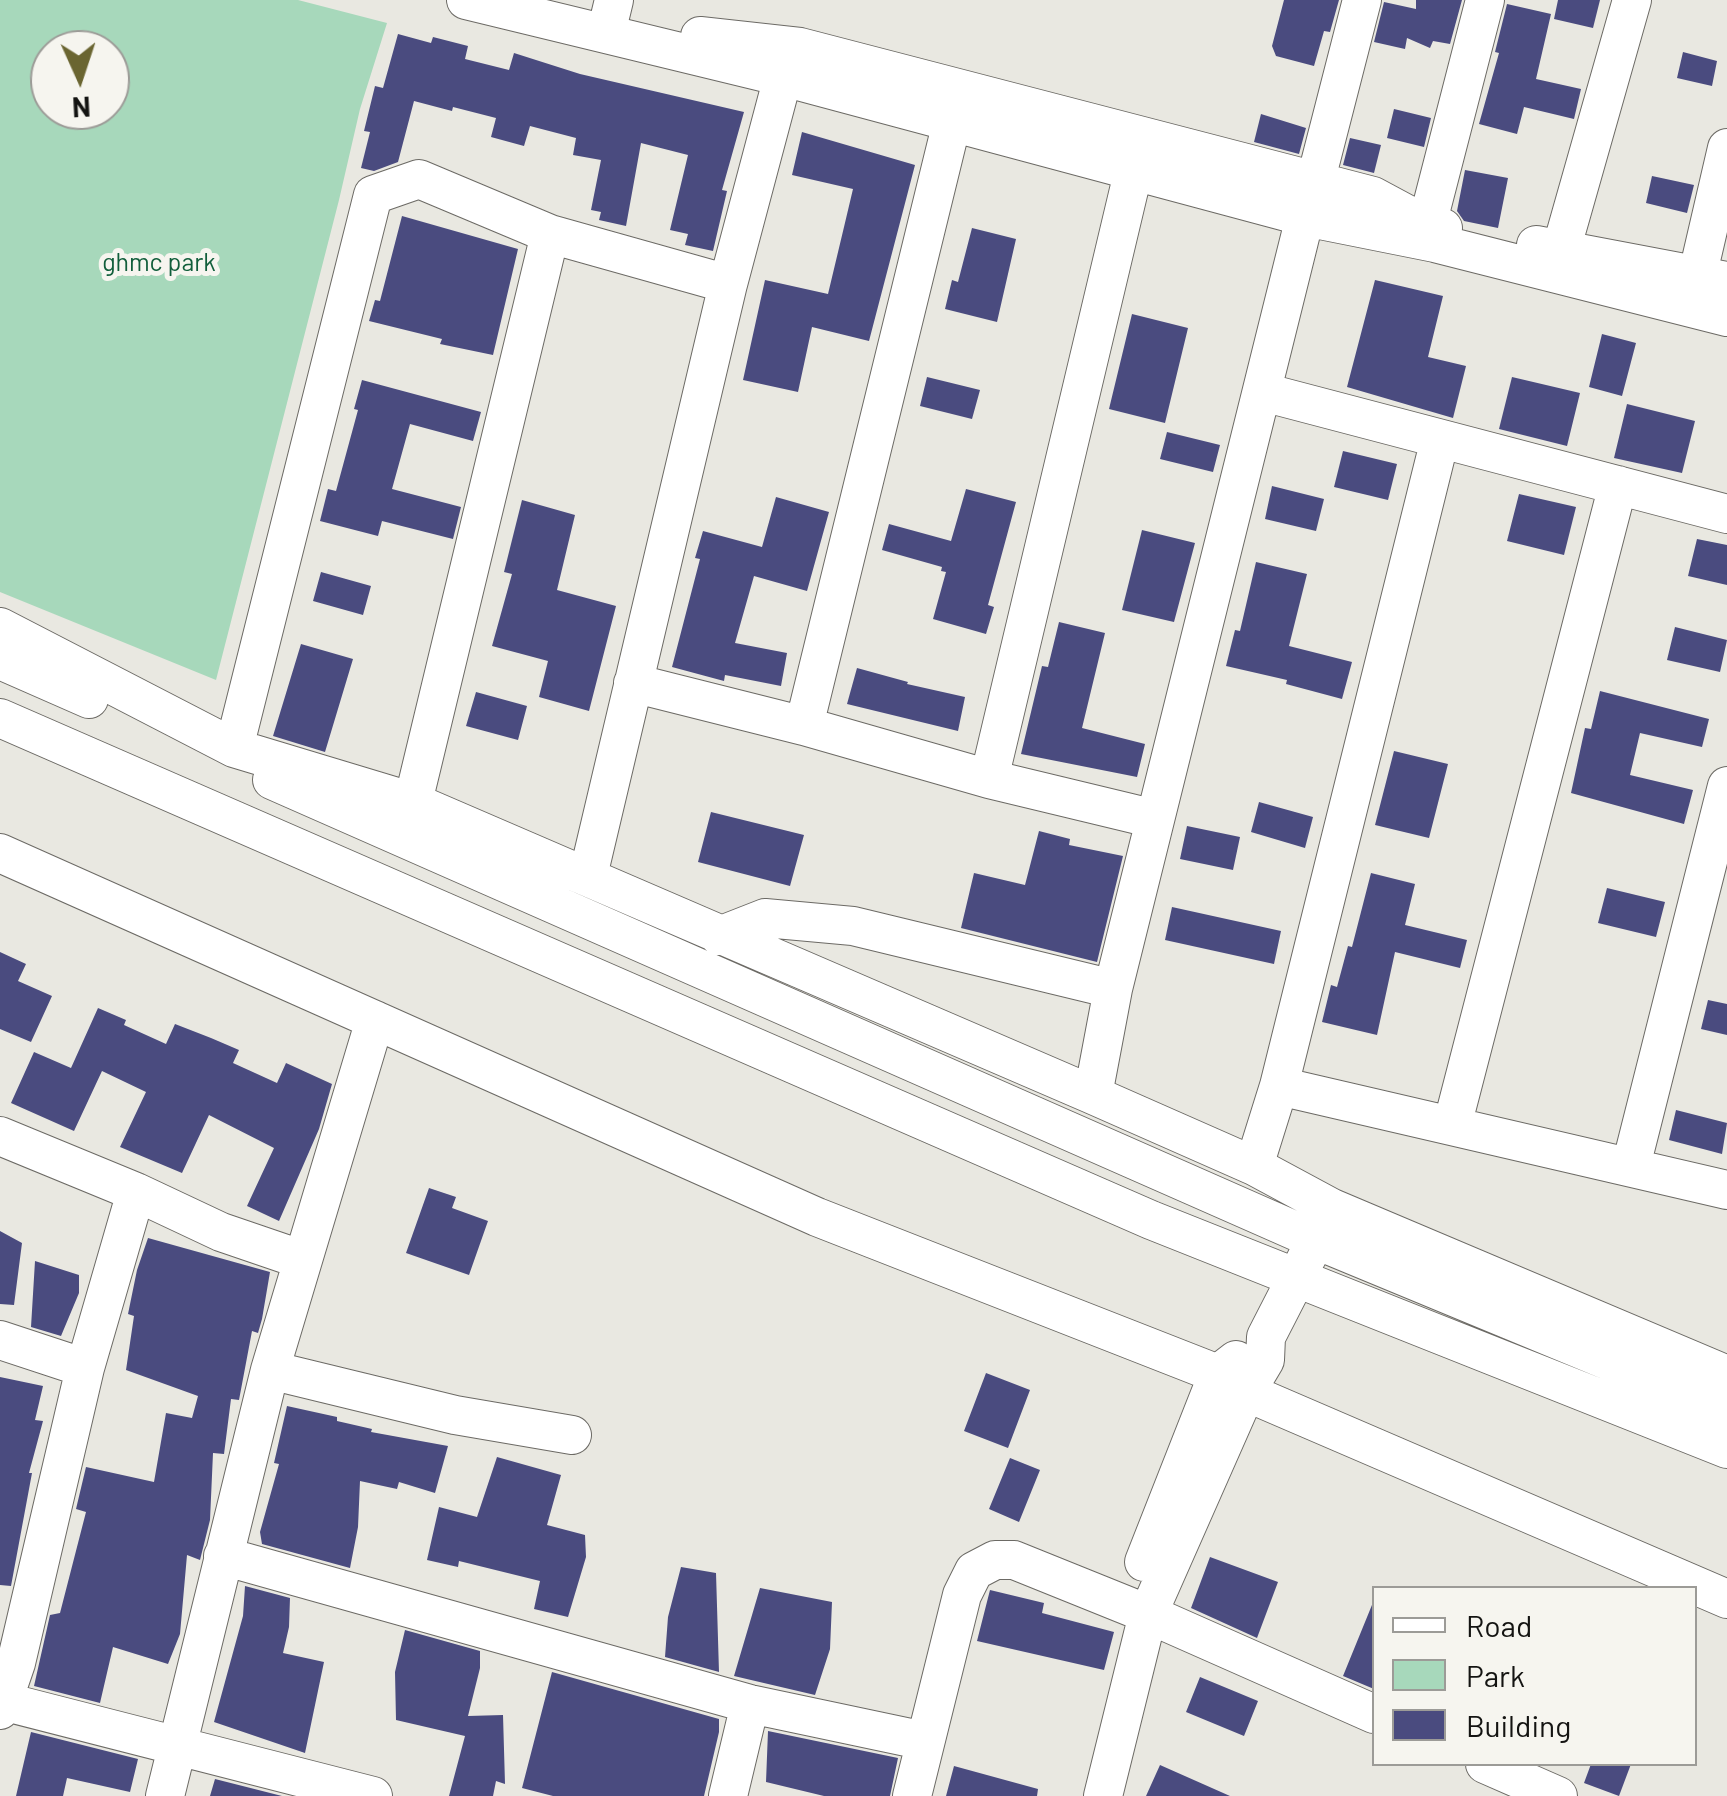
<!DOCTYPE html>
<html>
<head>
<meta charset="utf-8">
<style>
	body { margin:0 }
	#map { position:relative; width:1727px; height:1796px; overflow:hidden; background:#e9e8e1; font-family:Barlow,sans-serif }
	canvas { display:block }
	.legend { position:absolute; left:1372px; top:1586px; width:325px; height:180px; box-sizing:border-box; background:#f6f5ef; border:2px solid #9c9b97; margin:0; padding:12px 18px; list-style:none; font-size:30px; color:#141412 }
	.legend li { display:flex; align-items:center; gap:20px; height:50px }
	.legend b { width:50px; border:2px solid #9c9b97 }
	.north { position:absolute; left:30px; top:30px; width:100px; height:100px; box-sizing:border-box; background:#f6f5ef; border:2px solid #9c9b97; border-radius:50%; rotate:177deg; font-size:28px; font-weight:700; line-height:40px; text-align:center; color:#141412 }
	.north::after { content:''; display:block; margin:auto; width:35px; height:45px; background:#6a6531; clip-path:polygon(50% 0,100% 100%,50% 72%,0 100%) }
</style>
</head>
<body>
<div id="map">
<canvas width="1727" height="1796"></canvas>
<ul class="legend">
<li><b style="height:12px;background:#fff"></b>Road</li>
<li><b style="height:28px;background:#a7d8bb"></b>Park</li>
<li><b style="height:28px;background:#4a4b7f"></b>Building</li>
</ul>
<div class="north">N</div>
</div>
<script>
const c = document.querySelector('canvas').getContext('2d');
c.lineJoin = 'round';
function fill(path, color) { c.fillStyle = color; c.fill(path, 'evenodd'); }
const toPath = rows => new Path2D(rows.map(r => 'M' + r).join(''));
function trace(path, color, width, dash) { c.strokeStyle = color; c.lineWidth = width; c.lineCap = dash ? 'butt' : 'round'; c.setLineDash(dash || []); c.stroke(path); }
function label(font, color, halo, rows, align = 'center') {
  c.font = font + ' Barlow,sans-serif'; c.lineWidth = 10; c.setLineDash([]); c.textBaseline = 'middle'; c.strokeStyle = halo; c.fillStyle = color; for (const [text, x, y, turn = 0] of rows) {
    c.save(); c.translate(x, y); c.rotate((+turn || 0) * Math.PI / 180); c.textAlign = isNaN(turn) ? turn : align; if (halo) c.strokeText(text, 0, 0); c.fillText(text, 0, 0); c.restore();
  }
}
const green = toPath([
	[0,0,298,0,387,23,360,109,339,200,216,680,0,592],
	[50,50,110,50,110,110,50,110]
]);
const building = toPath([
	[1284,0,1339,0,1330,32,1324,31,1314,66,1276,56,1272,46],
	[1416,0,1462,0,1450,44,1433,41,1430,48,1407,38,1405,49,1374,42,1384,2,1416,9],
	[1558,0,1600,0,1593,28,1554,19],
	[1507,4,1551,14,1536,79,1581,89,1574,119,1524,107,1517,134,1479,124,1499,53,1495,52],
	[398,34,431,43,433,37,468,46,465,59,509,70,514,53,580,74,744,112,722,190,727,191,713,251,685,245,688,234,670,230,688,155,641,143,626,226,599,220,601,212,591,210,601,160,573,155,576,138,530,126,524,146,491,137,496,118,453,107,452,111,414,101,398,162,374,171,361,168,370,132,364,131,375,86,383,88],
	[1683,52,1717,61,1712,86,1677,78],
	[1394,109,1431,118,1424,147,1387,138],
	[1261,114,1306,128,1299,154,1254,142],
	[802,132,915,165,869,341,812,327,798,392,743,380,765,280,828,294,844,227,853,189,792,175],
	[1350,138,1381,145,1374,173,1343,165],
	[1465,170,1508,178,1498,228,1464,221,1457,211],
	[1652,176,1694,185,1687,213,1646,203],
	[402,216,518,249,493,355,440,344,442,339,369,321,375,300,380,301],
	[972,228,1016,239,997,322,945,309,952,280,958,282],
	[1375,280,1443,296,1428,357,1466,366,1453,418,1347,387],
	[1132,314,1188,328,1165,423,1109,409],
	[1602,334,1636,343,1622,396,1589,387],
	[927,377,980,390,972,419,920,406],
	[1512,377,1580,393,1567,446,1499,429],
	[362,380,481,412,473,441,410,424,392,489,461,507,453,539,382,521,378,536,320,521,328,489,336,491,358,410,354,409],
	[1627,404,1695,421,1682,473,1614,458],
	[1167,432,1220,445,1213,472,1160,459],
	[1343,451,1397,464,1388,500,1334,487],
	[1272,486,1324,499,1316,531,1265,519],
	[966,489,1016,502,988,605,994,607,986,634,933,619,946,572,941,571,942,567,882,550,889,524,951,541],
	[1519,494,1576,507,1564,555,1507,541],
	[776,497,829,512,807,591,754,576,735,643,787,653,781,686,725,675,724,681,672,667,700,559,695,558,703,531,762,547],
	[522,500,575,515,557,590,616,606,589,711,539,697,548,661,492,646,512,574,504,572],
	[1142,530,1195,543,1174,622,1122,610],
	[1697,539,1727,545,1727,585,1688,576],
	[1256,562,1307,574,1289,646,1352,662,1342,699,1286,684,1287,680,1226,666,1235,630,1240,631],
	[321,572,371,586,363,615,313,601],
	[1059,622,1105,633,1082,728,1145,744,1137,777,1021,754,1042,666,1048,667],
	[1675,627,1727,640,1720,672,1667,660],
	[301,644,353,659,325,752,273,736],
	[857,668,908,682,907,684,965,697,958,731,847,704],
	[1600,691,1709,719,1702,747,1640,733,1630,775,1693,790,1684,824,1571,793,1585,728,1591,729],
	[476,692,527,706,518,740,466,726],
	[1394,751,1448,764,1429,838,1375,825],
	[1259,802,1313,817,1305,848,1251,832],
	[711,812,804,835,790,886,698,862],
	[1187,826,1240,837,1233,870,1180,859],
	[1039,831,1070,839,1069,845,1123,856,1097,962,961,928,974,873,1025,885],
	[1371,873,1415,884,1405,925,1467,940,1460,968,1395,952,1377,1035,1322,1022,1331,985,1337,987,1348,946,1352,947],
	[1607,888,1665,902,1656,937,1598,923],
	[1172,907,1281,931,1274,964,1165,940],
	[0,952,26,964,18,981,52,996,31,1042,0,1029],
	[1708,1000,1727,1004,1727,1035,1701,1029],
	[98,1008,126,1020,124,1025,166,1044,175,1024,211,1038,239,1050,233,1063,277,1083,286,1063,332,1084,319,1129,279,1221,247,1206,274,1148,209,1115,182,1173,120,1147,146,1092,102,1071,74,1131,11,1103,34,1052,71,1068],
	[1676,1110,1727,1123,1722,1154,1669,1140],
	[429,1188,456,1197,452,1208,488,1221,469,1275,406,1253],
	[0,1231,22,1243,14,1305,0,1304],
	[148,1238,270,1272,262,1319,258,1333,252,1331,239,1400,231,1399,224,1454,213,1453,210,1520,200,1560,187,1555,180,1634,168,1664,113,1647,100,1703,34,1686,50,1615,60,1613,86,1512,76,1509,86,1467,154,1482,166,1413,192,1418,198,1396,126,1370,134,1316,128,1314,137,1270],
	[35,1261,79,1275,79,1293,61,1336,31,1327],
	[986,1373,1030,1390,1008,1448,964,1431],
	[0,1377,43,1386,35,1420,43,1421,29,1473,32,1473,11,1586,0,1585],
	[287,1406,337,1417,337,1421,372,1429,371,1432,448,1446,435,1493,399,1482,397,1489,360,1481,358,1527,350,1568,262,1544,260,1532,279,1464,274,1463],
	[497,1457,561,1475,547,1525,585,1535,586,1557,568,1617,534,1609,540,1581,459,1561,458,1567,427,1560,439,1507,477,1517],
	[1010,1458,1040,1470,1019,1522,989,1509],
	[1210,1557,1278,1582,1257,1638,1191,1608],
	[681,1567,716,1573,719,1672,665,1657,668,1617],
	[245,1586,290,1598,289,1627,283,1653,324,1662,305,1753,214,1722,243,1616],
	[760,1588,832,1602,830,1649,815,1695,734,1676],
	[990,1590,1044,1603,1042,1613,1114,1632,1104,1670,977,1641],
	[1374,1600,1374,1689,1343,1676],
	[405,1630,480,1651,480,1668,468,1716,503,1715,505,1784,496,1781,493,1796,449,1796,465,1736,396,1720,395,1672],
	[552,1672,719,1719,719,1732,704,1796,553,1796,522,1788],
	[1200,1677,1258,1701,1244,1736,1186,1712],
	[768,1731,898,1758,890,1796,824,1796,766,1782],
	[31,1732,138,1759,130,1792,67,1778,63,1796,16,1796],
	[1591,1764,1631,1764,1619,1796,1584,1783],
	[1160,1765,1230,1796,1146,1796],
	[954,1766,1038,1789,1037,1796,946,1796],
	[215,1779,282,1796,210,1796]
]);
const minor = toPath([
	[466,0,783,77,1305,217,1435,243,1727,317],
	[608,25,614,0],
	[700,36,800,47,1373,196,1427,225,1443,228],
	[1315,183,1362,0],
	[1427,225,1485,0],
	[1536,245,1727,281],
	[1561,250,1632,0],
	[1698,273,1727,148],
	[1263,392,1727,514],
	[1440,439,1279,1086,1727,1190],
	[0,627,234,748,413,802,1093,1095,1254,1166,1332,1208,1727,1375],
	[0,660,89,699],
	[633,683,804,726,989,779,1155,819],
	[0,718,1151,1220,1727,1449],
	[804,726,952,122],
	[234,748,373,195,419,179,550,234,728,284],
	[989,779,1133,173],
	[272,780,1316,1240,1727,1410],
	[413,802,550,234],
	[0,853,817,1217,1218,1374,1246,1392,1727,1599],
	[588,876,728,284,783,77],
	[719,936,765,918,853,926,1113,989],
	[1093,1095,1113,989,1305,217],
	[1452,1126,1618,485],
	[0,1136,136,1192,221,1232,303,1260],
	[1254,1166,1279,1086],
	[1631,1166,1727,786],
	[0,1340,85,1368],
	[270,1370,455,1415,572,1435],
	[223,1556,750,1704,925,1741],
	[1144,1562,1218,1374,1236,1360],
	[2,1701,373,1796],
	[0,1710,16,1663,85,1368,136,1192],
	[1485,1764,1558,1796],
	[165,1796,270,1370,375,1020],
	[728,1796,750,1704],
	[912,1796,962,1595,974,1571,995,1560,1014,1560,1148,1614,1374,1714],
	[1103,1796,1148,1614,1246,1392,1265,1360,1266,1337,1308,1255]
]);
const parkNames = [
	["ghmc park",159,263]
];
fill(green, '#a7d8bb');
fill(building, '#4a4b7f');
trace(minor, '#6c6a65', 40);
trace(minor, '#fff', 38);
label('25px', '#115e3b', '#f6f5ef', parkNames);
</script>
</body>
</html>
